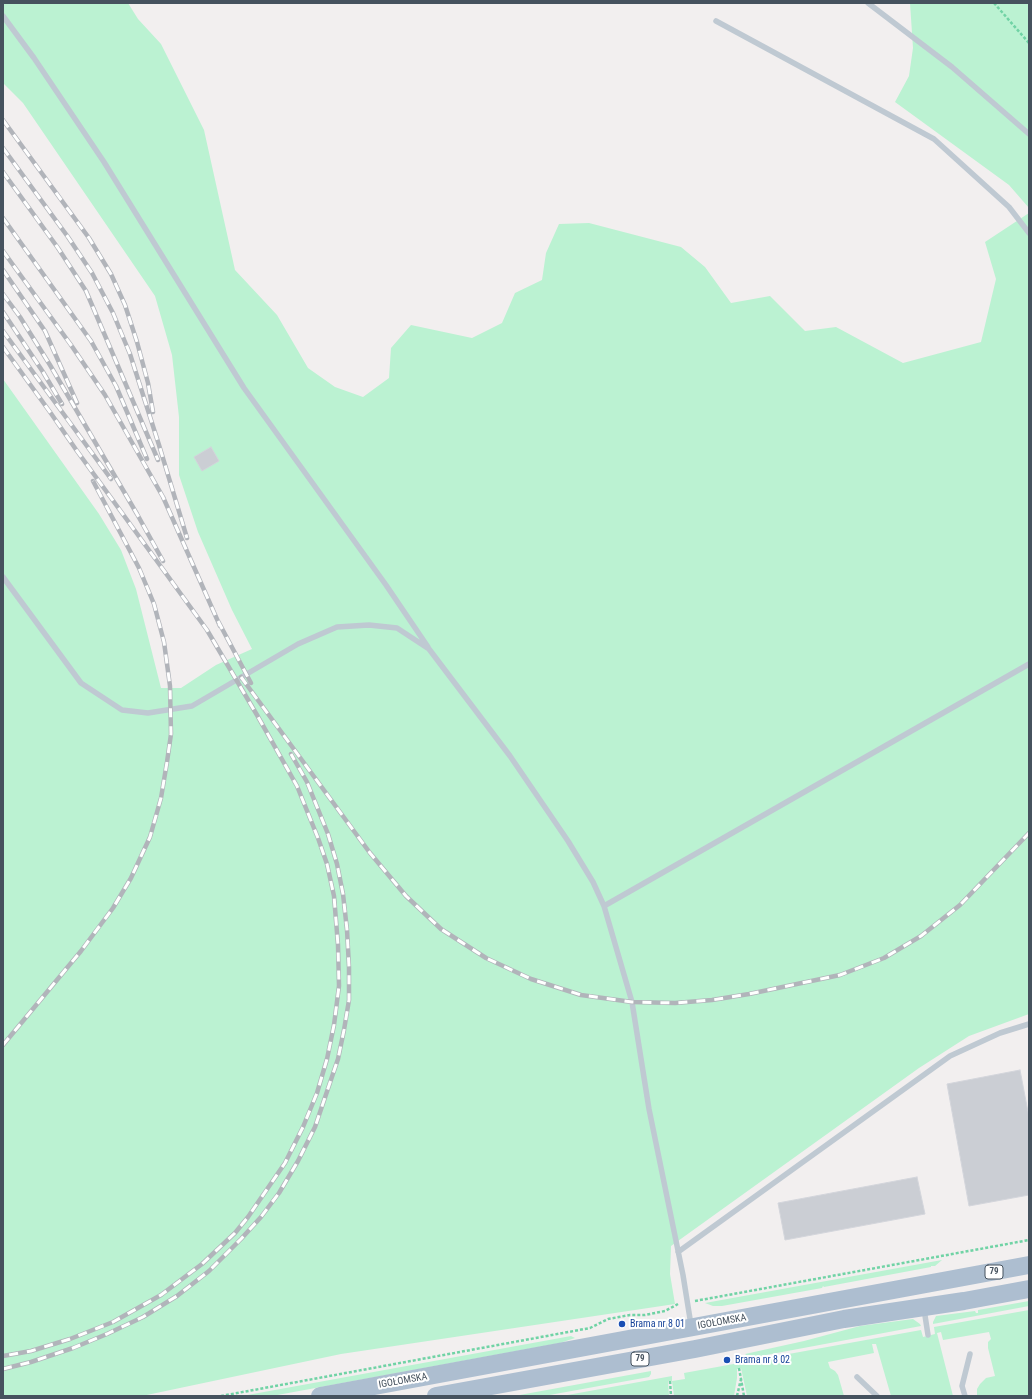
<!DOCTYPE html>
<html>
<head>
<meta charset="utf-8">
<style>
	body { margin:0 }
	#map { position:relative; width:1032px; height:1399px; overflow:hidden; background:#f2efef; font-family:"Roboto Condensed",sans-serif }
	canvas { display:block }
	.frame { position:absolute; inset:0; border:4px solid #46525e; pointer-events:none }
</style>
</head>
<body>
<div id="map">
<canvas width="1032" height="1399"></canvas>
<div class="frame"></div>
</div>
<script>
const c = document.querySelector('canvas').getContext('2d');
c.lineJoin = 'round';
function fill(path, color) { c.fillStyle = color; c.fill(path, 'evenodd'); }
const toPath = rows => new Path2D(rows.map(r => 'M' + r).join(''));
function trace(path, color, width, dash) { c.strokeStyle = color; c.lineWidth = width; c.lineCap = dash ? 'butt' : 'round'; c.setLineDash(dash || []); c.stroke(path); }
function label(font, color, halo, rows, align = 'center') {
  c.font = font + ' "Roboto Condensed",sans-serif'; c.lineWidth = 4; c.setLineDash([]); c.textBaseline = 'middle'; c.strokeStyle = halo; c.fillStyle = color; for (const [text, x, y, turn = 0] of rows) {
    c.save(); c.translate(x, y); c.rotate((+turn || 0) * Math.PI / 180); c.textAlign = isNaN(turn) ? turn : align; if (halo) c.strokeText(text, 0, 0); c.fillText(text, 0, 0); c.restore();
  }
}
const green = toPath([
	[3,3,128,3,138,19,161,44,204,130,235,270,277,315,308,368,335,387,363,397,389,378,391,348,411,325,472,338,502,323,515,293,542,280,546,253,559,224,589,223,681,247,705,267,731,303,770,296,805,331,836,327,903,363,981,342,996,279,985,242,1029,213,1029,1014,969,1036,919,1068,671,1246,670,1274,675,1304,341,1354,142,1396,3,1396,3,379,99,514,121,550,136,589,161,688,181,688,216,665,252,649,232,610,198,532,179,475,179,417,172,355,155,296,23,103,3,83],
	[910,3,1029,3,1029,208,1009,185,895,102,909,76,913,48],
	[942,1260,935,1266,931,1266,931,1267,824,1287,823,1286,822,1288,722,1306,713,1306,705,1303],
	[1029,1301,1029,1306,933,1324,933,1322,936,1316,975,1311,976,1313,978,1313,978,1310],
	[1029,1310,1029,1396,977,1396,977,1389,980,1384,986,1378,995,1376,988,1348,988,1342,991,1339,989,1332,943,1340,941,1332,937,1333,953,1396,891,1396,876,1344,872,1344,874,1353,828,1362,830,1368,835,1371,838,1375,844,1396,747,1396,741,1368,737,1369,737,1378,734,1396,674,1396,672,1381,668,1381,669,1396,562,1396,672,1376,672,1381,685,1379,684,1373,921,1330,923,1337,935,1334,934,1327],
	[913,1319,920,1324,921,1326,750,1358,745,1354,804,1341,860,1326],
	[571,1336,575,1338,560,1343,272,1396,242,1396],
	[651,1371,651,1374,649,1377,544,1396,514,1396]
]);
const building = toPath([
	[211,447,219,461,202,471,194,457,211,447],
	[1020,1070,1029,1117,1029,1195,969,1206,947,1084,1020,1070],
	[917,1177,925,1214,785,1240,778,1203,917,1177]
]);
const path = toPath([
	[994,3,1029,43],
	[695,1301,1029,1240],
	[739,1368,744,1396],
	[670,1381,671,1396],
	[221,1396,590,1328,608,1319,630,1315,645,1315,665,1311,678,1304],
	[737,1396,741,1379]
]);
const service = toPath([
	[868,3,952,67,1029,134],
	[3,16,34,58,104,162,244,388,386,585,428,647],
	[716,21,934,139,1009,207,1029,233],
	[3,577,81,683,122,710,148,713,192,706,298,644,337,627,369,625,397,628,429,649,510,756,568,841,593,882,604,906,632,1002,649,1109,683,1275,691,1325],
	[604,906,1029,664],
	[678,1252,950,1056,1000,1033,1029,1024],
	[924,1309,928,1335],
	[857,1377,877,1396],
	[965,1396,962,1386,970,1354]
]);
const primary = toPath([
	[320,1396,1029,1265],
	[436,1396,695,1349,844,1319,964,1301,1029,1289]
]);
const rail = toPath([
	[3,120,89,238,111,274,125,305,137,342,148,383,153,412],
	[3,148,68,237,92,273,113,313,130,354,159,445,187,538],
	[3,172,58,248,86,291,158,460],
	[3,218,91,341,116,386,147,459],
	[3,251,71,345,105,395,163,497,220,626],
	[3,270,45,331,77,403],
	[3,294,20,317,50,365,137,514,163,561],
	[3,312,43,372,62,404],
	[3,331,111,479],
	[3,347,50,412,77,451,207,630,257,715,297,786,318,838,327,864,334,896,338,945,339,986,334,1025,327,1059,317,1093,303,1127,285,1163,248,1217,235,1233,202,1264,161,1295,113,1322,70,1339,31,1351,3,1356],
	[218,621,251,683],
	[241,677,370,853,406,896,441,929,486,958,531,979,581,995,632,1002,675,1003,712,1000,749,994,840,975,884,958,921,936,960,905,1029,833],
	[3,1045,81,951,113,908,131,878,150,837,161,798,167,762,171,734,170,686,164,642,154,604,139,568,93,481],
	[3,1369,31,1362,73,1348,107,1334,143,1317,177,1296,209,1271,241,1239,261,1217,279,1193,298,1161,315,1127,338,1059,344,1030,349,1000,349,967,347,930,343,894,337,864,328,834,307,782,291,754]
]);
const markers = [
	[622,1324,4,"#1a4fb4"],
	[727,1360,4,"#1a4fb4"]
];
const shields = [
	[994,1272,18],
	[640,1359,18]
];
const shieldNames = [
	["79",994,1272],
	["79",640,1359]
];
const streetNames = [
	["IGOŁOMSKA",722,1322,-10],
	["IGOŁOMSKA",403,1381,-10]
];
const transitNames = [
	["Brama nr 8 01",630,1324],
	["Brama nr 8 02",735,1360]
];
fill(green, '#bbf2d2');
fill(building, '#cbced4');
trace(building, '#d3d5db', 1);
trace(path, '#70d3a5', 2.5, [3, 2]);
trace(service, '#bfc9d2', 5.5);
trace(primary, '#adbed0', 18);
trace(rail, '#b1b4ba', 4.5);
trace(rail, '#fff', 3, [9]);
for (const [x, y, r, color] of markers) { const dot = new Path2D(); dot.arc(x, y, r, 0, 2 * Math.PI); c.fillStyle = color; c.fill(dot); trace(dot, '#fff', 1.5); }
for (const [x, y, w] of shields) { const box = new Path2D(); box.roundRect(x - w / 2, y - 7, w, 14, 3); c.fillStyle = '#fff'; c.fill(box); trace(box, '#46525e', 1); }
label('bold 9px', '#46525e', null, shieldNames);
label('10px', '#46525e', '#fff', streetNames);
label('10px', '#164399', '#fff', transitNames, 'left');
</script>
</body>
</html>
